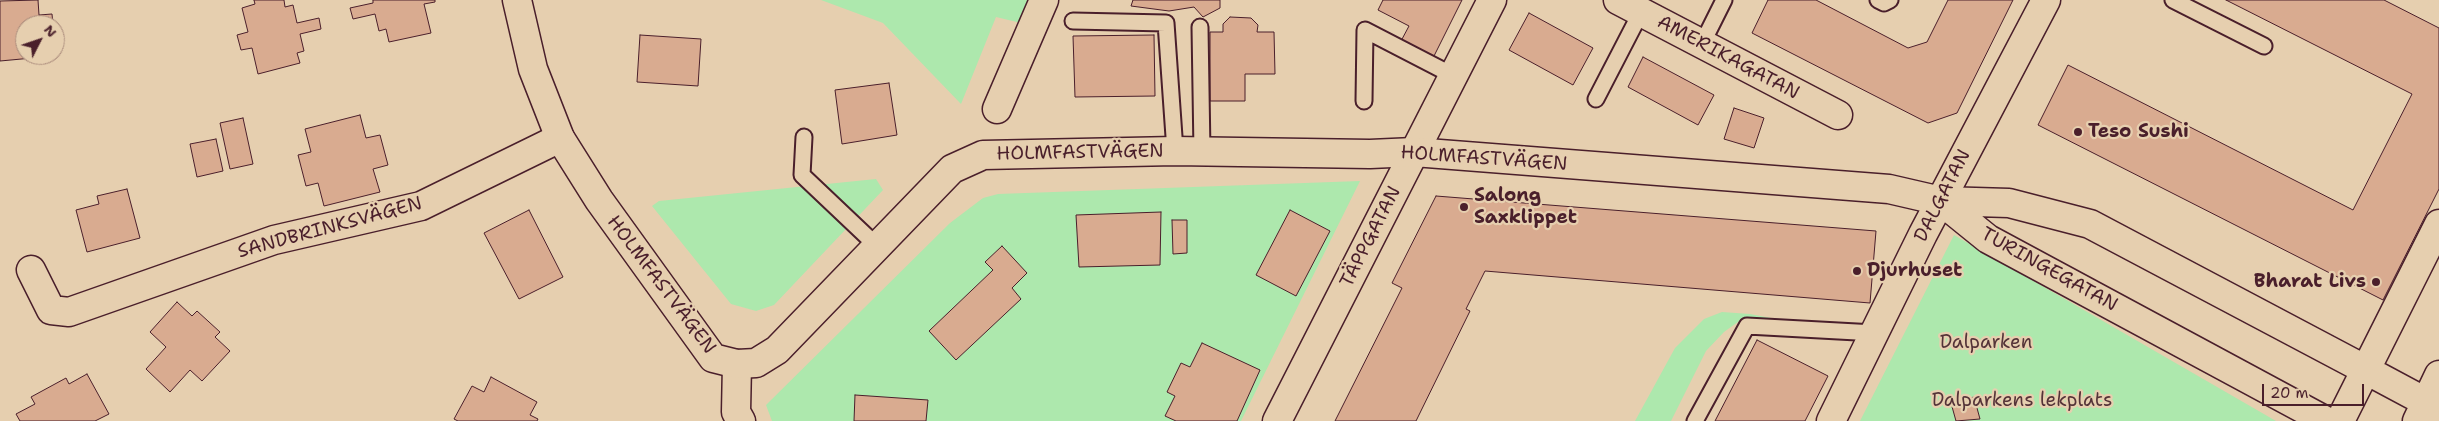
<!DOCTYPE html>
<html>
<head>
<meta charset="utf-8">
<style>
	body { margin:0 }
	#map { position:relative; width:2439px; height:421px; overflow:hidden; background:#e6cfaf; font-family:"Shantell Sans",sans-serif }
	canvas { display:block }
	.north { position:absolute; left:15px; top:15px; width:50px; height:50px; box-sizing:border-box; background:#e6cfaf; border:1px solid #a8897a; border-radius:50%; rotate:49deg; font-size:14px; font-weight:700; line-height:20px; text-align:center; color:#4a1f2b }
	.north::after { content:''; display:block; margin:auto; width:18px; height:22px; background:#4a1f2b; clip-path:polygon(50% 0,100% 100%,50% 72%,0 100%) }
	.scale { position:absolute; left:2262px; top:384px; width:102px; height:22px; box-sizing:border-box; border:2px solid #4a1f2b; border-top:0; padding-left:6px; font-size:15px; line-height:18px; white-space:nowrap; color:#4a1f2b; -webkit-text-stroke:4px #e6cfaf; paint-order:stroke }
</style>
</head>
<body>
<div id="map">
<canvas width="2439" height="421"></canvas>
<div class="north">N</div>
<div class="scale">20 m</div>
</div>
<script>
const c = document.querySelector('canvas').getContext('2d');
c.lineJoin = 'round';
function fill(path, color) { c.fillStyle = color; c.fill(path, 'evenodd'); }
const toPath = rows => new Path2D(rows.map(r => 'M' + r).join(''));
function trace(path, color, width, dash) { c.strokeStyle = color; c.lineWidth = width; c.lineCap = dash ? 'butt' : 'round'; c.setLineDash(dash || []); c.stroke(path); }
function label(font, color, halo, rows, align = 'center') {
  c.font = font + ' "Shantell Sans",sans-serif'; c.lineWidth = 4.5; c.setLineDash([]); c.textBaseline = 'middle'; c.strokeStyle = halo; c.fillStyle = color; for (const [text, x, y, turn = 0] of rows) {
    c.save(); c.translate(x, y); c.rotate((+turn || 0) * Math.PI / 180); c.textAlign = isNaN(turn) ? turn : align; if (halo) c.strokeText(text, 0, 0); c.fillText(text, 0, 0); c.restore();
  }
}
const green = toPath([
	[821,0,1030,0,1021,23,996,17,961,104,883,23],
	[876,179,883,190,774,305,756,311,731,304,652,206,659,201],
	[1360,181,1241,421,772,421,766,405,950,223,983,198,998,194],
	[1954,235,2276,421,1860,421],
	[1722,312,1750,314,1771,318,1742,319,1724,332,1706,351,1671,421,1635,421,1675,348,1704,319]
]);
const building = toPath([
	[38,0,39,15,52,14,53,25,25,25,25,55,43,55,43,57,0,61,0,1,38,0],
	[254,0,284,0,285,7,293,5,297,23,319,18,321,29,300,34,304,51,297,53,300,63,258,74,252,48,241,50,237,35,248,32,242,8,255,4,254,0],
	[373,0,435,0,435,2,424,4,431,33,389,42,386,29,379,31,375,14,353,19,350,8,373,3,373,0],
	[1133,0,1220,0,1220,8,1203,17,1194,7,1169,11,1131,6,1133,0],
	[1383,0,1462,0,1433,58,1401,41,1409,26,1378,10,1383,0],
	[1768,0,1816,0,1908,48,1927,42,1948,0,2013,0,1957,113,1928,123,1752,33,1768,0],
	[2226,0,2384,0,2439,28,2439,189,2383,300,2038,125,2068,65,2353,210,2412,94,2226,0],
	[1529,13,1593,48,1573,85,1509,50,1529,13],
	[1230,17,1251,18,1258,25,1257,32,1274,32,1275,74,1245,74,1245,101,1210,101,1210,32,1223,32,1223,24,1230,17],
	[640,35,701,39,698,86,637,82,640,35],
	[1154,35,1155,96,1075,97,1073,36,1154,35],
	[1643,57,1714,95,1698,125,1628,87,1643,57],
	[889,83,897,135,842,144,835,90,889,83],
	[1734,108,1764,118,1754,148,1724,139,1734,108],
	[360,115,366,138,380,135,388,165,373,169,380,192,324,206,318,183,306,186,298,155,311,152,305,129,360,115],
	[243,118,253,164,230,169,220,123,243,118],
	[216,139,223,171,197,177,190,144,216,139],
	[127,189,140,238,87,252,76,210,99,204,97,196,127,189],
	[1436,196,1876,231,1870,303,1485,271,1466,309,1470,311,1416,421,1335,421,1402,288,1392,283,1436,196],
	[529,210,563,277,519,299,484,233,529,210],
	[1290,210,1330,231,1296,296,1256,275,1290,210],
	[1161,212,1160,265,1079,267,1076,215,1161,212],
	[1172,220,1187,220,1187,253,1173,254,1172,220],
	[1002,246,1027,273,1012,288,1021,299,956,360,929,331,993,270,985,262,1002,246],
	[177,302,192,316,197,311,220,332,215,337,230,351,202,381,190,370,170,392,146,369,166,347,150,332,177,302],
	[1757,340,1828,376,1805,421,1715,421,1757,340],
	[1202,343,1260,370,1237,421,1176,421,1165,416,1175,396,1167,392,1181,363,1190,367,1202,343],
	[87,374,109,414,95,421,20,421,16,414,35,404,31,397,66,378,69,384,87,374],
	[491,377,537,402,530,415,538,419,537,421,458,421,454,419,472,386,484,392,491,377],
	[855,395,928,400,926,421,854,421,855,395],
	[1974,397,1980,419,1956,421,1951,403,1974,397]
]);
const service = toPath([
	[1878,0,1884,3,1890,0],
	[2173,0,2264,46],
	[1073,21,1166,23,1175,151],
	[1200,27,1202,152],
	[1702,44,1724,0],
	[1596,99,1641,12],
	[1364,101,1365,30,1454,76],
	[804,137,802,175,878,247],
	[1695,421,1747,326,1875,333]
]);
const minor = toPath([
	[1618,0,1838,115],
	[997,109,1044,0],
	[31,270,51,310,69,312,274,240,421,206,560,138],
	[737,364,736,412,741,421],
	[1277,421,1492,0],
	[1831,421,1923,234,2046,0]
]);
const tertiary = toPath([
	[517,0,533,69,560,138,599,200,713,358,737,364,756,363,777,350,952,169,983,155,1175,151,1370,154,1414,152,1889,189,1941,201,2009,203,2090,224,2366,370],
	[1941,201,1988,239,2326,421]
]);
const secondary = toPath([
	[2366,370,2439,409],
	[2340,421,2439,224],
	[2417,421,2439,375]
]);
const markers = [
	[2078,132,5,"#4a1f2b"],
	[1464,207,5,"#4a1f2b"],
	[1857,271,5,"#4a1f2b"],
	[2376,282,5,"#4a1f2b"]
];
const streetNames = [
	["AMERIKAGATAN",1728,58,28],
	["HOLMFASTVÄGEN",1080,153,-1],
	["HOLMFASTVÄGEN",1484,159,4],
	["DALGATAN",1943,196,-63],
	["SANDBRINKSVÄGEN",330,228,-15],
	["TÄPPGATAN",1371,237,-63],
	["TURINGEGATAN",2049,270,29],
	["HOLMFASTVÄGEN",661,285,53]
];
const poiNames = [
	["Teso Sushi",2088,132],
	["Salong",1474,196],
	["Saxklippet",1474,218],
	["Djurhuset",1867,271],
	["Bharat Livs",2366,282,"right"]
];
const parkNames = [
	["Dalparken",1986,343],
	["Dalparkens lekplats",2022,401]
];
fill(green, '#ade8ad');
fill(building, '#d9ab90');
trace(building, '#4a1f2b', 1);
trace(service, '#4a1f2b', 19);
trace(minor, '#4a1f2b', 31);
trace(tertiary, '#4a1f2b', 31);
trace(secondary, '#4a1f2b', 31);
trace(service, '#e6cfaf', 15);
trace(minor, '#e6cfaf', 28);
trace(tertiary, '#e6cfaf', 28);
trace(secondary, '#e6cfaf', 28);
for (const [x, y, r, color] of markers) { const dot = new Path2D(); dot.arc(x, y, r, 0, 2 * Math.PI); c.fillStyle = color; c.fill(dot); trace(dot, '#e6cfaf', 2); }
label('19px', '#4a1f2b', '#e6cfaf', streetNames);
label('bold 19px', '#4a1f2b', '#e6cfaf', poiNames, 'left');
label('19px', '#543338', '#e6cfaf', parkNames);
</script>
</body>
</html>
